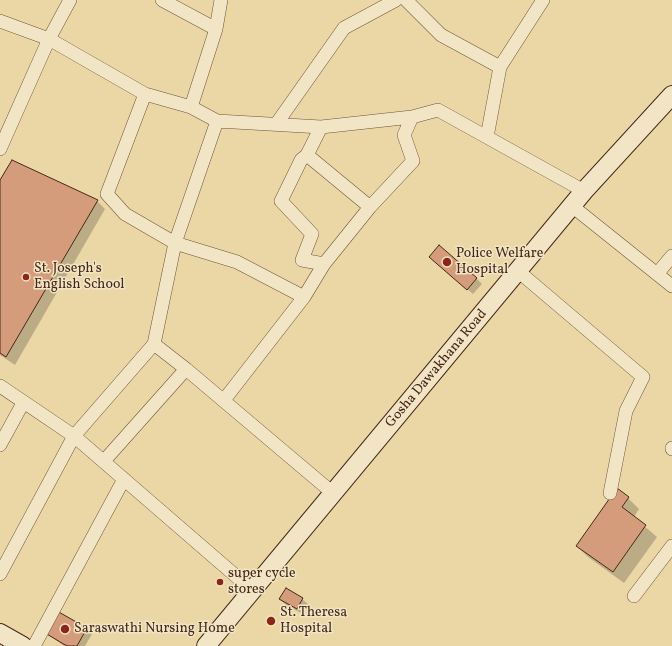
<!DOCTYPE html>
<html>
<head>
<meta charset="utf-8">
<style>
	body { margin:0 }
	canvas { display:block; background:#ebd7a6 }
</style>
</head>
<body>
<canvas width="672" height="646"></canvas>
<script>
const c = document.querySelector('canvas').getContext('2d');
c.lineJoin = 'round';
function fill(path, color) { c.fillStyle = color; c.fill(path, 'evenodd'); }
const toPath = rows => new Path2D(rows.map(r => 'M' + r).join(''));
function trace(path, color, width, dash) { c.strokeStyle = color; c.lineWidth = width; c.lineCap = dash ? 'butt' : 'round'; c.setLineDash(dash || []); c.stroke(path); }
function label(font, color, halo, rows, align = 'center') {
  c.font = font + ' Vollkorn,serif'; c.lineWidth = 3; c.setLineDash([]); c.textBaseline = 'middle'; c.strokeStyle = halo; c.fillStyle = color; for (const [text, x, y, turn = 0] of rows) {
    c.save(); c.translate(x, y); c.rotate((+turn || 0) * Math.PI / 180); c.textAlign = isNaN(turn) ? turn : align; if (halo) c.strokeText(text, 0, 0); c.fillText(text, 0, 0); c.restore();
  }
}
const shadow = toPath([
	[0,182,97,201,105,209,15,365,0,355],
	[436,263,476,278,482,284,473,294],
	[628,498,639,509,634,517,657,537,624,583,588,557,577,546],
	[280,599,302,599,308,604,303,614,286,605],
	[86,629,92,634,85,646,64,646,46,633]
]);
const building = toPath([
	[12,160,98,200,6,357,0,353,0,180,12,160],
	[439,245,477,278,467,290,429,257,439,245],
	[617,488,629,497,622,507,646,525,613,572,576,546,617,488],
	[286,588,303,598,297,609,279,599,286,588],
	[57,611,87,628,77,646,67,646,45,633,57,611]
]);
const street = toPath([
	[162,0,216,29],
	[406,0,441,35,500,67,543,0],
	[0,21,49,39,145,94,191,107,217,121,321,127,412,117,438,110,584,191],
	[145,94,107,194,125,214,175,243,237,262,304,297],
	[191,107,216,29,221,0],
	[277,123,344,28,396,0],
	[321,127,307,155,370,207],
	[487,137,500,67],
	[0,149,49,39,70,0],
	[307,155,301,160,281,201,312,234,302,260,324,264],
	[572,206,672,286],
	[518,271,643,377,626,411,610,493],
	[657,274,672,256],
	[154,344,186,369,334,494],
	[0,386,74,436,252,590],
	[224,400,304,297,324,264,370,207,413,161,404,135,412,117],
	[0,445,23,403],
	[672,448,672,449],
	[104,461,186,369],
	[0,574,74,436,154,344,175,243,217,121],
	[634,596,672,546],
	[34,646,124,479]
]);
const secondary = toPath([
	[0,633,23,646],
	[206,646,584,191,672,95]
]);
const markers = [
	[447,262,5,"#8f2418"],
	[26,277,4,"#8f2418"],
	[220,582,4,"#8f2418"],
	[271,621,5,"#8f2418"],
	[65,629,5,"#8f2418"]
];
const poiNames = [
	["Police Welfare",456,254],
	["Hospital",456,270],
	["St. Joseph's",34,269],
	["English School",34,285],
	["super cycle",228,574],
	["stores",228,590],
	["St. Theresa",280,613],
	["Hospital",280,629],
	["Saraswathi Nursing Home",74,629]
];
const streetNames = [
	["Gosha Dawakhana Road",437,369,-50]
];
fill(shadow, '#0003');
fill(building, '#d59c7c');
trace(building, '#45281a', 1);
trace(street, '#6e543d', 14);
trace(secondary, '#45281a', 20);
trace(street, '#f2e5c5', 13);
trace(secondary, '#f2e5c5', 18);
for (const [x, y, r, color] of markers) { const dot = new Path2D(); dot.arc(x, y, r, 0, 2 * Math.PI); c.fillStyle = color; c.fill(dot); trace(dot, '#f2e5c5', 1.5); }
label('14px', '#45281a', '#f2e5c5', poiNames, 'left');
label('14px', '#45281a', '#f2e5c5', streetNames);
</script>
</body>
</html>
